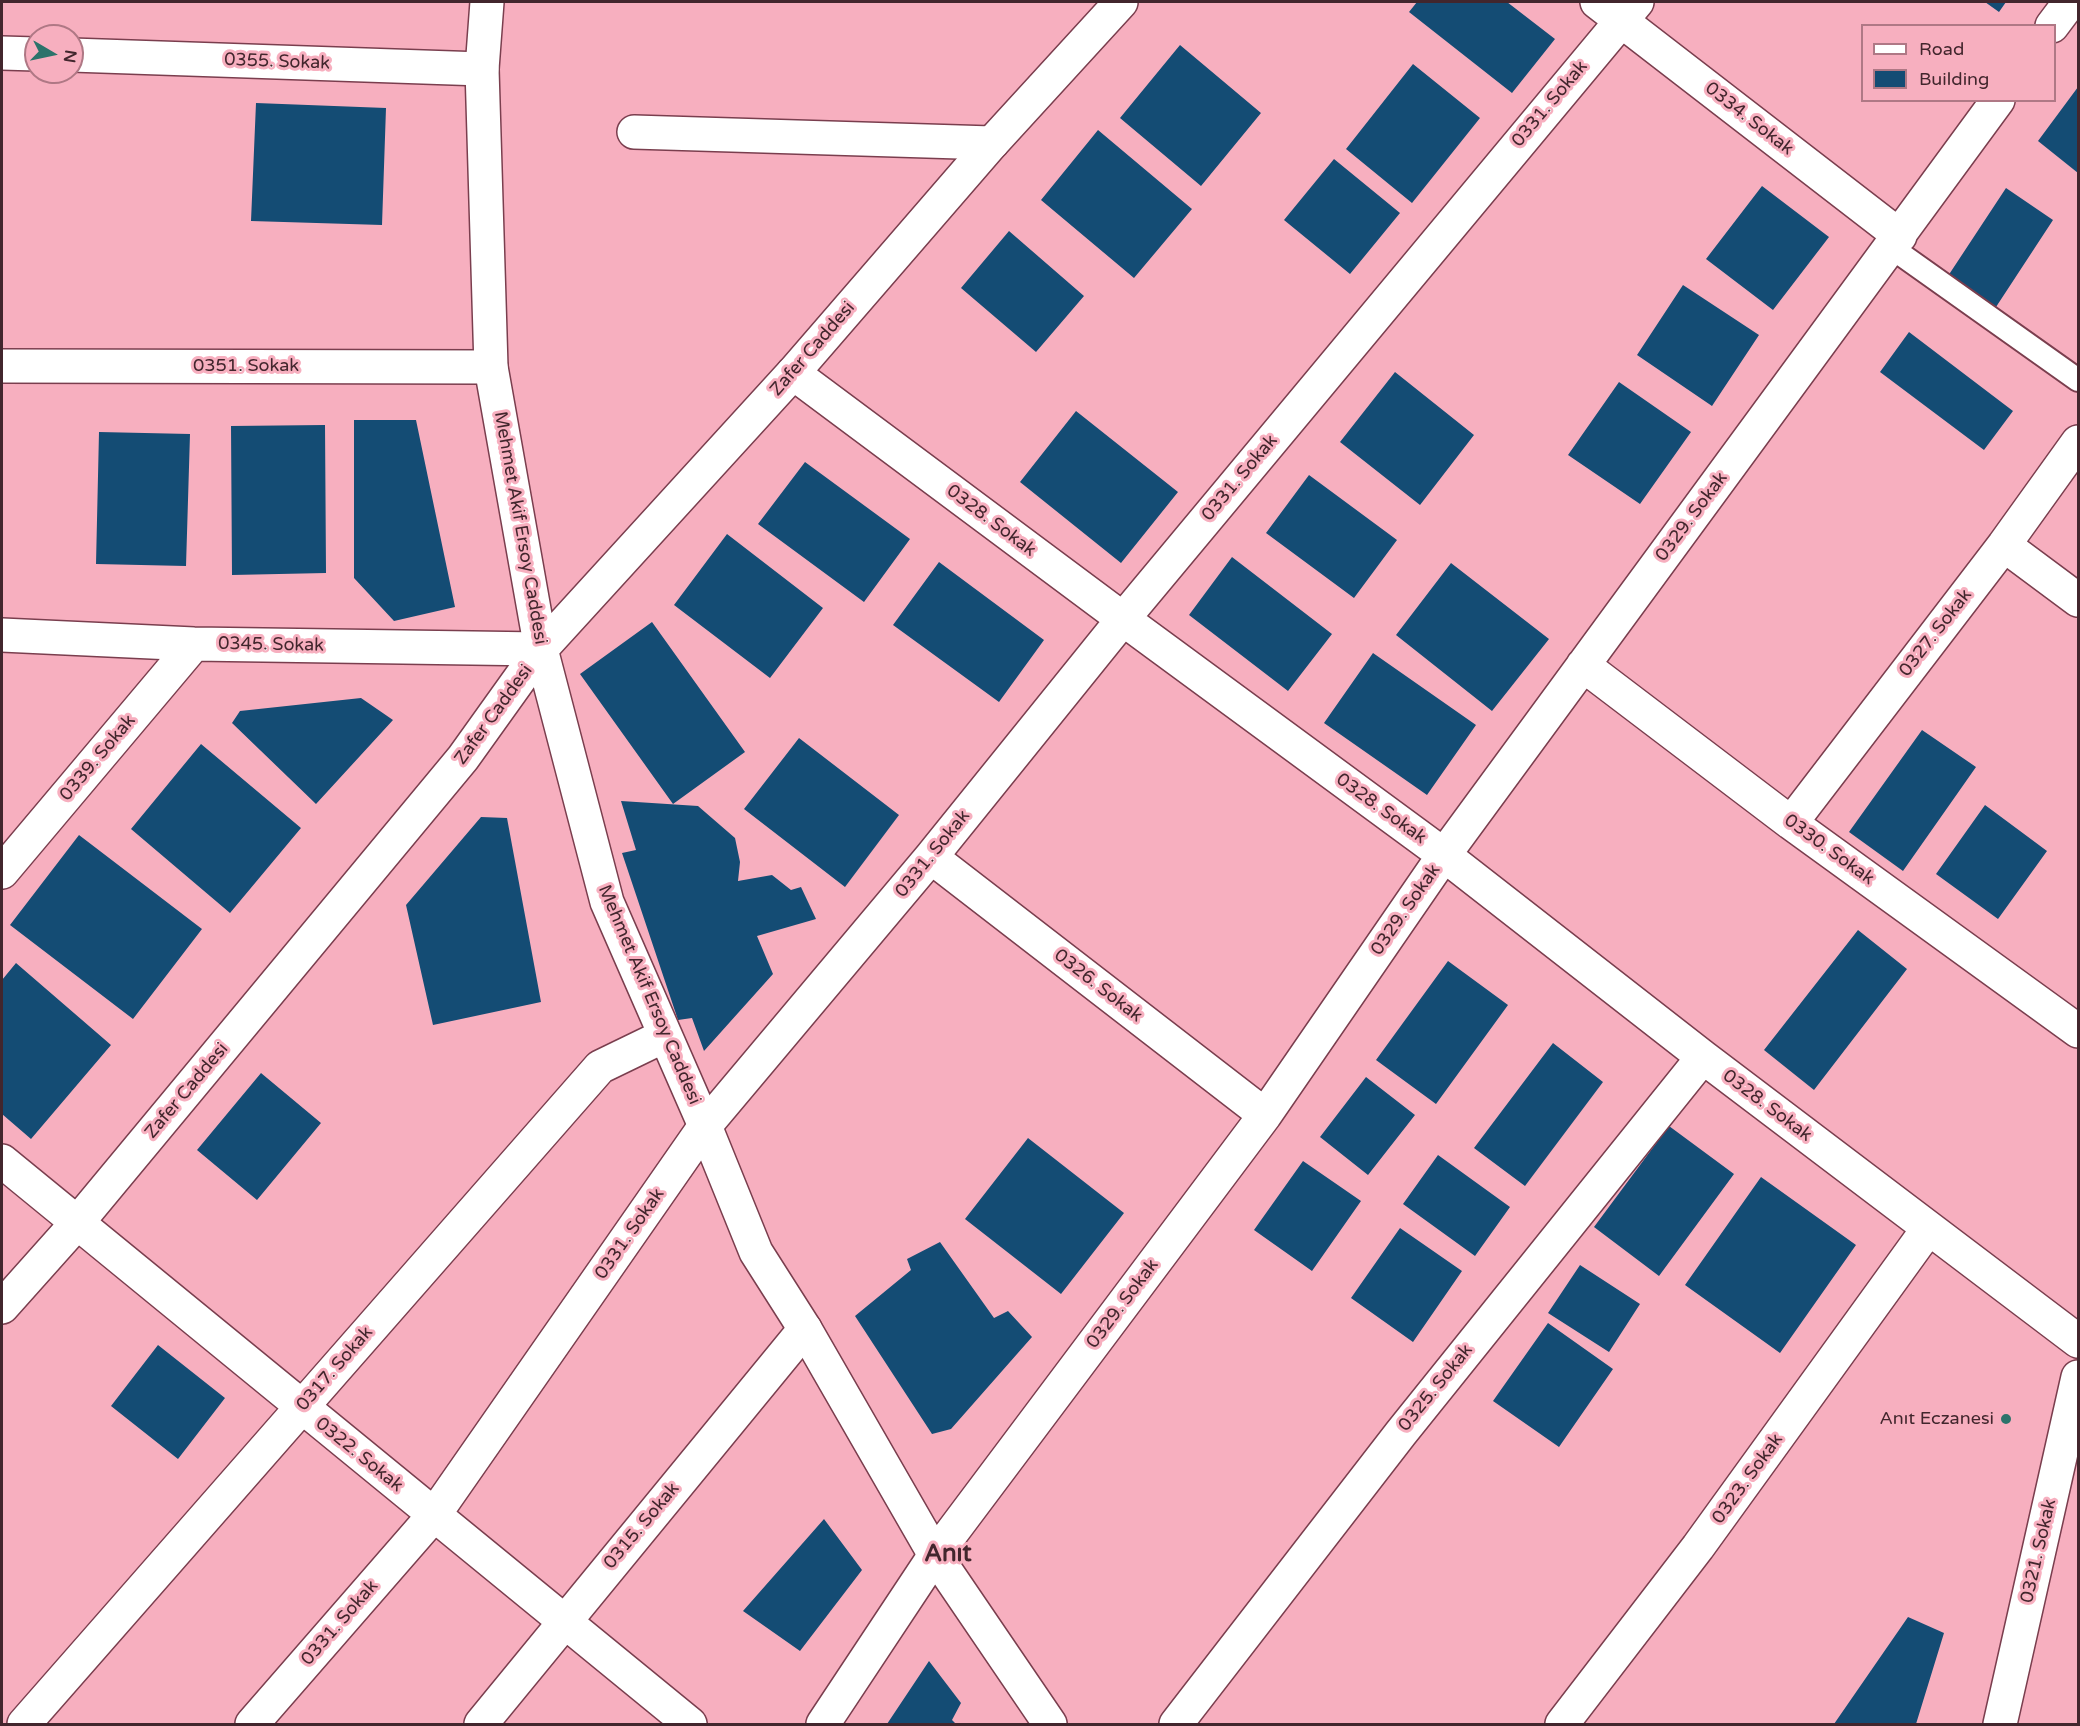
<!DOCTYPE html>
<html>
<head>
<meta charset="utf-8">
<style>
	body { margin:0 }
	#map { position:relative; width:2080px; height:1726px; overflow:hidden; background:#f7afbf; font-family:"Varela Round",sans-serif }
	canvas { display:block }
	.frame { position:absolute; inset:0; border:3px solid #42262d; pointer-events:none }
	.legend { position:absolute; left:1861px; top:24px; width:195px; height:78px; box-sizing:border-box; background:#f7afbf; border:2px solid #af7885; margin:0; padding:8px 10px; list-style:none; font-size:18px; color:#42262d }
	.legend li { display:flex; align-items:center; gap:12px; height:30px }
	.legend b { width:30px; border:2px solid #af7885 }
	.north { position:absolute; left:24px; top:24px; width:60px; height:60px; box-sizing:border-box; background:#f7afbf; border:2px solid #af7885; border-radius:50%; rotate:99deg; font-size:16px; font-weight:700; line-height:24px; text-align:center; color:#42262d }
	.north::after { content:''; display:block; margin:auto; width:21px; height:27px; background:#2c736b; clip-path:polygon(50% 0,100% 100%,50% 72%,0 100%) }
</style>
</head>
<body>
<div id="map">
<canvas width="2080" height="1726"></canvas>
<div class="frame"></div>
<ul class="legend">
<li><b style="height:8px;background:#fff"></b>Road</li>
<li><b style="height:16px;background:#144c74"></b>Building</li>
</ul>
<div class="north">N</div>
</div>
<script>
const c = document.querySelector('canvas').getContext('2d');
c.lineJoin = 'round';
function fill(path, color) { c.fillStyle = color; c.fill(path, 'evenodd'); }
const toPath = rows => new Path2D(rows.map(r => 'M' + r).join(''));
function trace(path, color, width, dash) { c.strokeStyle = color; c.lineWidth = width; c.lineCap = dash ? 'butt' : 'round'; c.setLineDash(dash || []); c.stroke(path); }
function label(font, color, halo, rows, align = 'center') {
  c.font = font + ' "Varela Round",sans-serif'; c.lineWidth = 6; c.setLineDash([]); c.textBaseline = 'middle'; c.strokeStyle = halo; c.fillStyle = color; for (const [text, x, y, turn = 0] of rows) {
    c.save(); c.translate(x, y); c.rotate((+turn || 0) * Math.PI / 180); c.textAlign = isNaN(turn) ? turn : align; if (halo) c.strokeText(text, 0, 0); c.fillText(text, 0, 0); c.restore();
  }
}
const building = toPath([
	[1417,2,1507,2,1555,39,1512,93,1409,12],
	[1985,2,2006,2,1999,12],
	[1180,45,1261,113,1201,186,1120,118],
	[1413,64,1480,118,1412,203,1346,149],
	[2078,87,2078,173,2038,141],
	[256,103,386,108,382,225,251,221],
	[1098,130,1192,209,1134,278,1041,200],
	[1334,159,1400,213,1350,274,1284,220],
	[1762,186,1829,237,1773,310,1706,259],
	[2006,188,2053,220,1996,307,1948,276],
	[1009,231,1084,296,1036,352,961,288],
	[1683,285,1759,335,1712,406,1637,355],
	[1909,332,2013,411,1984,450,1880,372],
	[1395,372,1474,435,1420,505,1340,442],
	[1619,382,1691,432,1640,504,1568,455],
	[1076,411,1178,492,1121,563,1020,482],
	[354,420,416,420,455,607,394,621,354,578],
	[325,425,326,573,232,575,231,426],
	[99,432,190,434,186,566,96,564],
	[805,462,910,539,864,602,758,524],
	[1309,475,1397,540,1354,598,1266,533],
	[727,534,823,608,770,678,674,605],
	[1232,557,1332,634,1288,691,1189,615],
	[939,562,1044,640,999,702,893,625],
	[1451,563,1549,639,1492,711,1396,635],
	[652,622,745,752,673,804,580,674],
	[1373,653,1476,725,1427,795,1324,723],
	[361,698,393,720,316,804,232,723,240,711],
	[1922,730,1976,767,1903,871,1849,832],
	[799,738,899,815,845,887,744,809],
	[201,744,301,828,230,913,131,829],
	[621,801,698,806,735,838,740,862,738,881,772,875,791,890,801,887,816,919,757,936,773,974,704,1051,692,1018,678,1020,622,853,636,850],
	[1985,805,2047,851,1998,919,1936,874],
	[481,817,507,818,541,1002,433,1025,406,905],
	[79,835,202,929,133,1019,10,925],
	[1858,930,1907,969,1814,1090,1764,1050],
	[1448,961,1508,1005,1436,1104,1376,1060],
	[16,963,111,1045,31,1139,2,1114,2,980],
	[1553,1043,1603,1082,1525,1186,1474,1148],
	[261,1073,321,1123,257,1200,197,1150],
	[1366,1077,1415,1115,1368,1175,1320,1137],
	[1669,1126,1734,1174,1659,1276,1594,1227],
	[1028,1138,1124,1213,1061,1294,965,1219],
	[1438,1155,1510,1207,1475,1256,1403,1204],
	[1303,1161,1361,1201,1312,1271,1254,1230],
	[1761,1177,1856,1245,1780,1353,1685,1285],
	[1400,1228,1462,1271,1413,1342,1351,1298],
	[940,1242,994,1318,1008,1311,1032,1337,951,1429,932,1434,855,1316,911,1270,907,1259],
	[1580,1265,1640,1304,1609,1352,1548,1313],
	[1548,1323,1613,1369,1559,1447,1493,1401],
	[158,1345,225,1398,178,1459,111,1406],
	[824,1519,862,1570,800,1651,743,1611],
	[1908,1617,1944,1633,1916,1724,1834,1724],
	[929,1661,961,1703,952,1720,956,1724,887,1724]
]);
const service = toPath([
	[1892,248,2078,380]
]);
const minor = toPath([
	[1597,2,1900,236],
	[2052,26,2070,2],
	[2,53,36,54],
	[72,55,482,69],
	[634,132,992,143],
	[2,366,491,367],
	[793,373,1123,619,1444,855,1703,1057,2078,1341],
	[2004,545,2078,600],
	[2,635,194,644,541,649],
	[1583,665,1791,823,2078,1031],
	[1791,823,2004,545,2078,442],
	[931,857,1265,1115],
	[2,872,194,644],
	[2,1161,690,1724],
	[24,1724,600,1067,664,1036],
	[252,1724,434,1515,705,1126,931,857,1123,619,1637,2],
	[481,1724,805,1329],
	[823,1724,935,1555,1265,1115,1444,855,1998,100],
	[1176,1724,1401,1433,1703,1057],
	[1562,1724,1698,1547,1928,1229]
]);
const tertiary = toPath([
	[487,2,482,69,491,367,541,649,607,902,705,1126,756,1252,805,1329,935,1555,1050,1724],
	[2,1307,77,1223,463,758,541,649,793,373,992,143,1121,2],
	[2000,1724,2078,1377]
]);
const markers = [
	[2006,1419,6,"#2c736b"]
];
const streetNames = [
	["0355. Sokak",277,62,2],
	["0331. Sokak",1550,104,-50],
	["0334. Sokak",1749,119,38],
	["Zafer Caddesi",813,349,-49],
	["0351. Sokak",246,366],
	["0331. Sokak",1240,478,-50],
	["0329. Sokak",1692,517,-53],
	["0328. Sokak",991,521,37],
	["Mehmet Akif Ersoy Caddesi",520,528,80],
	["0327. Sokak",1936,633,-52],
	["0345. Sokak",271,645,1],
	["Zafer Caddesi",494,715,-54],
	["0339. Sokak",98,758,-50],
	["0328. Sokak",1381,809,36],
	["0330. Sokak",1829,850,36],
	["0331. Sokak",933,854,-51],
	["0329. Sokak",1406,910,-55],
	["0326. Sokak",1098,986,38],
	["Mehmet Akif Ersoy Caddesi",649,995,67],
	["Zafer Caddesi",187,1091,-50],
	["0328. Sokak",1767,1106,37],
	["0331. Sokak",630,1234,-55],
	["0329. Sokak",1123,1304,-53],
	["0317. Sokak",335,1369,-49],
	["0325. Sokak",1436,1388,-51],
	["0322. Sokak",359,1455,39],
	["0323. Sokak",1748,1479,-54],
	["0315. Sokak",642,1526,-50],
	["0321. Sokak",2039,1551,-77],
	["0331. Sokak",340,1623,-49]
];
const poiNames = [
	["Anıt Eczanesi",1994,1419]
];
const districtNames = [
	["Anıt",948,1555]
];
fill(building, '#144c74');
trace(service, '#7a3e4e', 26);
trace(minor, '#7a3e4e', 36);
trace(tertiary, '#7a3e4e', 36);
trace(service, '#fff', 22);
trace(minor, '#fff', 33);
trace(tertiary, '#fff', 33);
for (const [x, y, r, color] of markers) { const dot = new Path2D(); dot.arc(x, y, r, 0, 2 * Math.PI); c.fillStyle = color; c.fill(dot); trace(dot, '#f7afbf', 2); }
label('18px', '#42262d', '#f7afbf', streetNames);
label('18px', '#42262d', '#f7afbf', poiNames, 'right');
label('bold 24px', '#42262d', '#f7afbf', districtNames);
</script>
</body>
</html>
